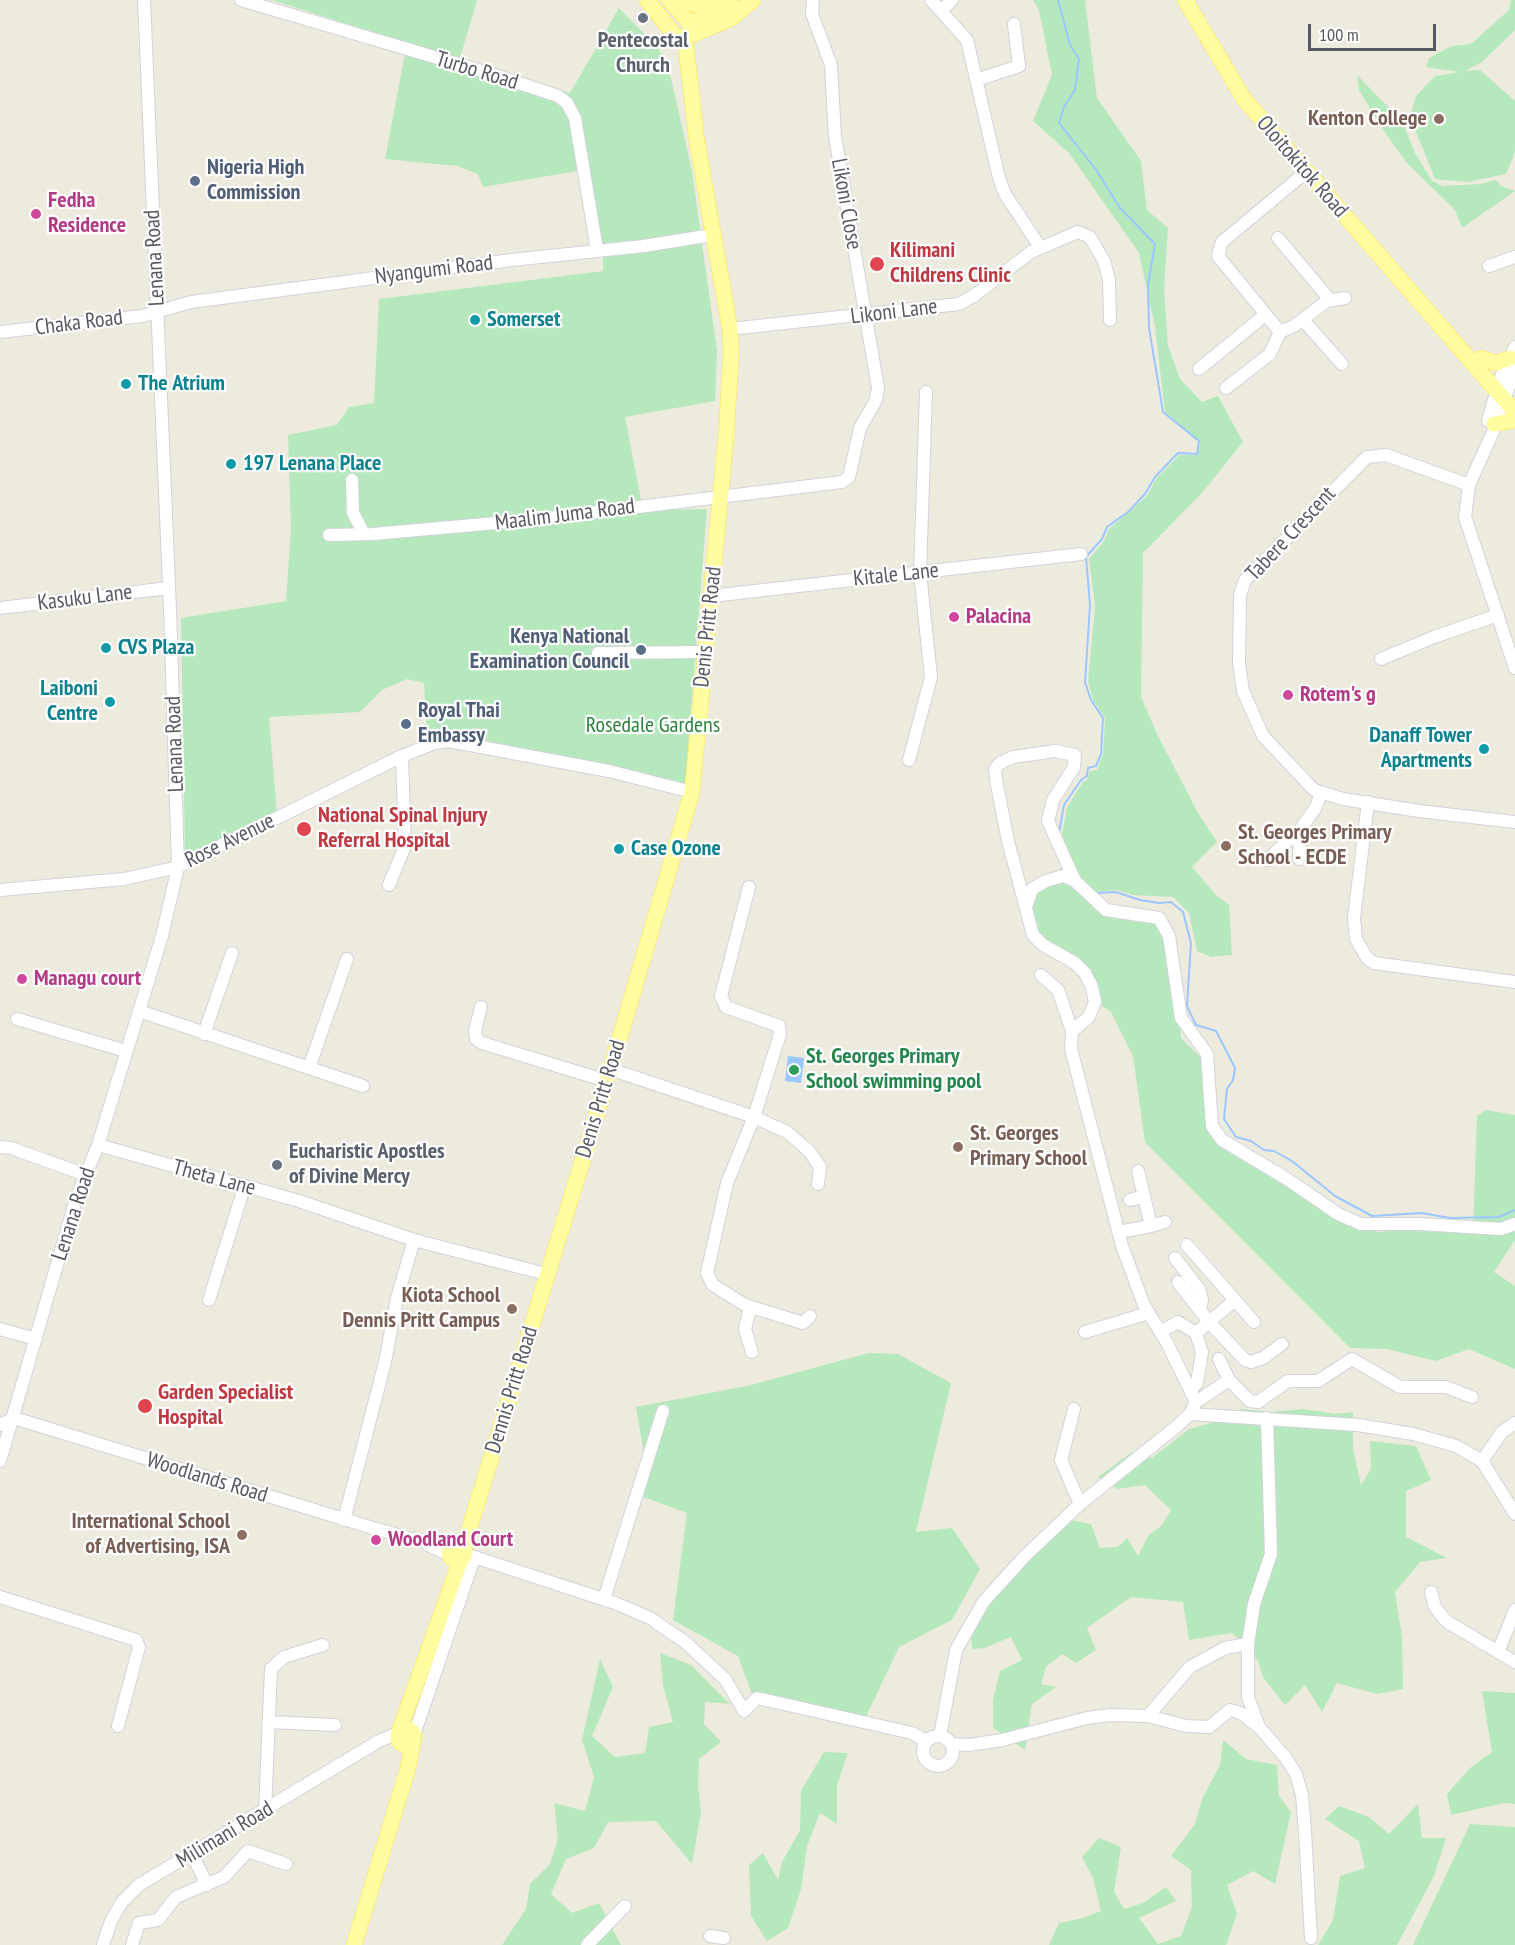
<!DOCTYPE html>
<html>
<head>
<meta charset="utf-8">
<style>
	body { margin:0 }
	#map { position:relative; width:1515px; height:1945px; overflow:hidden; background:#edebdd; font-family:"PT Sans Narrow",sans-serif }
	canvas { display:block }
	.scale { position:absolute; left:1308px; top:24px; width:128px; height:27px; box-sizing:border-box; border:3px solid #575a61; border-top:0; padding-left:8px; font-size:18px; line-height:21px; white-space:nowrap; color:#575a61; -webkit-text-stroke:4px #fff; paint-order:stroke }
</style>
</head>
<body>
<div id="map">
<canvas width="1515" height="1945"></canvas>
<div class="scale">100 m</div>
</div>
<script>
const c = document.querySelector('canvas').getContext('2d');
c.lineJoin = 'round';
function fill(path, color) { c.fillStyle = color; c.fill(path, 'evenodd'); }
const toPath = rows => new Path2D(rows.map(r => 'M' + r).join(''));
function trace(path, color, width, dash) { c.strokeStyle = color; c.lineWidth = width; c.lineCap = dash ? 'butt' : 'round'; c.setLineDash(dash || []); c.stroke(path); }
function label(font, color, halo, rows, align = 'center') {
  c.font = font + ' "PT Sans Narrow",sans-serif'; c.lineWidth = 4.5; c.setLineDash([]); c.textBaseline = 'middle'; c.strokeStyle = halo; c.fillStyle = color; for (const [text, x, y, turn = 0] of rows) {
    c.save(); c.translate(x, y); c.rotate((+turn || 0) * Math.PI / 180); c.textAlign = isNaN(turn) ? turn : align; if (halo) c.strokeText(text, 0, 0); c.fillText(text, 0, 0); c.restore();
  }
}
const green = toPath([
	[272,0,477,0,460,58,570,93,619,8,659,49,671,78,692,171,717,351,715,401,625,417,643,510,707,509,685,786,450,732,427,735,424,683,407,679,382,690,360,712,269,717,277,815,185,855,181,618,286,601,291,529,288,435,337,425,349,407,374,403,379,299,603,271,603,242,589,169,483,187,478,174,457,166,385,159,407,43],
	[1033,0,1085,0,1097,98,1141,161,1147,210,1168,228,1164,289,1168,346,1180,379,1202,402,1218,396,1243,442,1201,494,1143,553,1141,697,1158,736,1198,813,1217,842,1192,867,1216,895,1229,905,1232,955,1211,957,1197,951,1189,913,1173,897,1133,895,1117,890,1095,892,1078,877,1063,851,1062,835,1067,807,1083,782,1087,780,1090,771,1097,770,1103,754,1105,718,1093,700,1088,682,1095,606,1089,559,1104,541,1109,529,1147,496,1156,479,1179,455,1197,455,1200,442,1165,412,1155,327,1139,253,1069,153,1033,121,1052,75,1039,10],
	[1511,0,1515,0,1515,30,1482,62,1465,71,1480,70,1515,101,1515,151,1512,160,1506,174,1467,182,1435,179,1410,117,1416,96,1435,76,1460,72,1426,67,1429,58,1452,46,1471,44,1509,10],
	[1357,75,1393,112,1405,128,1415,153,1432,181,1443,186,1480,184,1496,180,1501,186,1515,191,1462,228,1455,210,1406,162,1379,124,1359,90],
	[1062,867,1097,911,1108,916,1158,921,1165,928,1177,987,1181,1038,1206,1063,1209,1133,1290,1184,1324,1212,1378,1232,1426,1228,1473,1231,1477,1116,1486,1110,1515,1115,1515,1240,1494,1272,1515,1286,1515,1369,1469,1349,1436,1361,1387,1349,1350,1348,1145,1142,1133,1056,1111,1012,1098,1003,1097,987,1040,936,1036,928,1030,900],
	[869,1353,898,1354,951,1383,916,1532,952,1528,980,1569,952,1620,899,1647,864,1721,752,1694,738,1656,673,1620,687,1513,635,1494,644,1453,636,1407,747,1386],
	[1242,1409,1271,1412,1303,1409,1336,1414,1353,1412,1353,1449,1361,1485,1371,1469,1370,1441,1416,1446,1431,1480,1406,1491,1406,1537,1447,1558,1420,1562,1395,1592,1402,1637,1403,1689,1377,1694,1337,1683,1322,1712,1305,1685,1285,1705,1263,1677,1258,1661,1232,1633,1189,1640,1183,1602,1131,1597,1087,1628,1096,1650,1076,1663,1062,1654,1046,1667,1041,1684,1056,1687,1032,1704,1025,1750,993,1728,993,1700,1000,1671,1022,1660,1011,1637,984,1648,972,1649,970,1613,1015,1560,1071,1520,1091,1524,1100,1548,1118,1547,1127,1538,1138,1556,1148,1536,1162,1525,1171,1510,1145,1485,1117,1489,1098,1477,1132,1452,1152,1458,1189,1429,1211,1423],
	[660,1653,691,1665,730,1704,705,1702,704,1724,721,1742,699,1759,698,1785,701,1812,692,1864,656,1821,608,1822,594,1848,566,1859,551,1894,572,1913,599,1903,621,1945,502,1945,526,1909,530,1884,550,1864,558,1839,554,1803,585,1811,594,1777,582,1740,600,1659,613,1687,592,1736,615,1757,645,1753,649,1727,673,1722,663,1685],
	[1482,1691,1515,1693,1515,1804,1504,1803,1451,1815,1447,1794,1470,1768,1492,1752],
	[1223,1740,1246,1759,1277,1765,1279,1796,1291,1812,1275,1884,1253,1871,1227,1885,1237,1914,1226,1945,1049,1945,1059,1923,1083,1918,1101,1911,1093,1878,1082,1857,1099,1838,1121,1847,1114,1892,1124,1909,1143,1903,1166,1887,1176,1901,1139,1918,1158,1944,1181,1936,1192,1907,1191,1870,1171,1856,1195,1824,1202,1799,1220,1765],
	[824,1752,848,1753,837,1785,837,1824,820,1813,807,1846,801,1889,788,1928,767,1941,751,1916,749,1865,763,1853,778,1880,782,1862,800,1830,801,1791],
	[1418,1804,1422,1838,1446,1838,1434,1876,1397,1945,1318,1945,1333,1920,1340,1876,1365,1868,1359,1841,1325,1819,1339,1806,1369,1817,1389,1834],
	[1470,1824,1515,1827,1515,1945,1413,1945]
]);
const water = toPath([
	[788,1056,804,1058,801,1083,785,1081]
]);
const stream = toPath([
	[1058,0,1070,45,1079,59,1075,90,1064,107,1059,123,1097,171,1120,208,1155,244,1148,285,1149,328,1163,412,1199,441,1197,454,1178,453,1155,477,1145,494,1128,512,1107,527,1102,539,1086,557,1090,605,1085,682,1091,700,1103,718,1101,754,1096,766,1088,768,1087,776,1081,780,1064,805,1059,833],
	[1095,893,1116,892,1140,900,1159,903,1171,902,1183,912,1191,943,1187,1006,1196,1025,1216,1031,1235,1068,1233,1080,1227,1089,1224,1119,1236,1137,1251,1141,1264,1150,1274,1151,1292,1161,1335,1196,1372,1216,1422,1213,1450,1218,1499,1217,1515,1210]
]);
const minor = toPath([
	[241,0,482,71,558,96,567,103,575,118,597,250],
	[931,0,967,40,999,178,1005,194,1040,247],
	[941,11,952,0],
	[976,80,1019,66,1014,24],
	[1306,172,1222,242,1218,256,1280,332,1294,326,1327,301,1345,298],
	[1278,238,1330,300],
	[1489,266,1515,257],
	[1303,320,1342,364],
	[730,329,959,304,975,295,1031,252,1078,232,1090,237,1104,261,1109,280,1110,320],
	[0,332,142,316,191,302,512,260,644,246,712,235],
	[1199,369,1265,315],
	[1515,370,1492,434,1469,485,1465,517,1515,668],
	[1226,388,1270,354,1280,332],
	[1488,421,1500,379,1515,347],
	[352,480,353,513,364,534],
	[1469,485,1386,455,1367,457,1245,580,1240,595,1239,663,1243,691,1263,736,1314,790,1343,799,1419,811,1515,822],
	[329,535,373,534,541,519,842,482,849,477,860,428,876,400,878,388,835,137,831,65,812,14,813,0],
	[711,596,1081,554],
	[0,608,169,588],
	[598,653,705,652],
	[1381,659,1434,637,1498,615],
	[909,760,931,677,920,573,926,392],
	[1368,802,1354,918,1356,939,1367,958,1374,963,1515,982],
	[1299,859,1300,830],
	[1267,860,1300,830,1316,807,1321,793],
	[389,885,405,846,402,756],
	[0,890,124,879,178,867,402,756,435,743,449,741,609,771,692,792],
	[1026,907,1032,889,1046,881,1063,876,1075,881],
	[1041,975,1058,990,1072,1031],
	[481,1007,475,1031,476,1039,482,1043,607,1081],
	[139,1011,363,1086],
	[17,1019,126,1051],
	[204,1034,232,953],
	[309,1068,347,959],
	[610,1069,754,1117,780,1034,779,1026,726,1007,721,996,749,887],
	[98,1145,299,1201,414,1240,397,1298,385,1362,344,1520],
	[0,1147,11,1148,86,1175],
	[1138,1171,1151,1226,1165,1222],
	[1130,1200,1144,1196],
	[1119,1232,1151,1226],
	[414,1240,546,1274],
	[1187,1245,1254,1322],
	[1175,1258,1199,1289,1202,1300,1200,1310],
	[1178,1282,1209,1322,1234,1301],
	[209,1300,244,1188],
	[750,1308,745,1329,752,1352],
	[810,1316,803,1323,745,1305,713,1285,707,1273,727,1183,754,1117,787,1132,809,1151,820,1167,818,1184],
	[0,1329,36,1339],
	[1085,1332,1149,1313],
	[1160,1332,1178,1322,1196,1333,1202,1352,1197,1383,1192,1389],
	[1196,1333,1209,1322,1245,1360,1251,1362,1263,1358,1282,1344],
	[1219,1359,1229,1380],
	[1196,1402,1229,1380,1250,1401,1258,1402,1288,1381,1318,1381,1352,1359,1400,1387,1446,1387,1472,1397],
	[1074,1409,1061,1460,1080,1504],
	[1190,1414,1358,1425,1413,1434,1456,1446,1482,1461,1502,1432,1515,1423],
	[0,1425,14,1418,373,1528,416,1540,452,1545],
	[0,1461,76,1199,98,1145,162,936,178,867,170,608,144,0],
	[1482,1461,1515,1514],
	[428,1545,449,1555],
	[465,1554,615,1603,650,1618,685,1642,725,1679,744,1711,757,1698,912,1733,926,1741],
	[1431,1592,1435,1607,1446,1621,1515,1662],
	[0,1597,136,1640,139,1647,118,1726],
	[604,1599,663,1411],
	[1498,1652,1515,1610],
	[1148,1716,1190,1667,1225,1648,1248,1644],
	[268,1722,335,1725],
	[1258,1724,1248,1697,1248,1644,1254,1604,1271,1554,1267,1418],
	[414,1735,474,1558],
	'923 1751a15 15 0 1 1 30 0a15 15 0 1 1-30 0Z',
	[940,1736,956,1650,984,1601,1025,1556,1080,1504,1176,1427,1190,1414,1196,1402,1167,1343,1144,1305,1122,1246,1071,1049,1072,1031,1089,1017,1095,1002,1092,987,1085,973,1075,963,1043,945,1033,935,1008,841,997,785,995,769,1000,763,1013,757,1055,751,1075,755,1074,767,1053,800,1048,821,1075,881,1106,910,1159,918,1169,936,1181,1018,1207,1054,1212,1126,1222,1140,1287,1179,1338,1214,1361,1224,1419,1224,1501,1229,1515,1224],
	[951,1744,969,1745,1002,1740,1087,1718,1111,1715,1148,1716,1186,1726,1209,1727,1230,1710,1241,1713,1260,1728,1285,1757,1296,1774,1302,1795,1305,1832,1311,1938],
	[265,1811,271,1669,284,1657,323,1645],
	[192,1854,207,1885],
	[710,1936,724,1938],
	[103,1945,111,1921,122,1902,139,1885,379,1741,398,1733],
	[132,1945,139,1923,158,1920,176,1897,224,1877,248,1851,286,1864],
	[587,1945,625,1906]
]);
const major = toPath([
	[647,0,674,35,682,39,732,18,753,0],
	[669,0,690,23,691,32],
	[684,0,696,5,733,7],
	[1185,0,1244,99,1515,412],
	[690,23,719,14],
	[1481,358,1496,363,1510,358],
	[1494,424,1515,420],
	'449 1552a8 8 0 1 1 16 0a8 8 0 1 1-16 0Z',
	[464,1546,607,1081,692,792,726,438,731,356,730,329,697,142,685,38],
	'398 1737a8 8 0 1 1 16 0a8 8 0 1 1-16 0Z',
	[399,1732,461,1559],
	[354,1945,408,1768,413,1742]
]);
const markers = [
	[643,18,6,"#6b7280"],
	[1439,119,6,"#8d6e63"],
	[195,181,6,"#5c6f8a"],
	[36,214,6,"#d1479c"],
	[877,264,8,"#e0444e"],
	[475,320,6,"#0f9aa8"],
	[126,384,6,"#0f9aa8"],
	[231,464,6,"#0f9aa8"],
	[954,617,6,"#d1479c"],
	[106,648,6,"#0f9aa8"],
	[641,650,6,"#5c6f8a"],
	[1288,695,6,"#d1479c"],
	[110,702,6,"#0f9aa8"],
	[406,724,6,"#5c6f8a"],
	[1484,749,6,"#0f9aa8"],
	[304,829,8,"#e0444e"],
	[1226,846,6,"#8d6e63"],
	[619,849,6,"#0f9aa8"],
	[22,979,6,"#d1479c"],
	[794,1070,6,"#2e9e5b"],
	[958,1147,6,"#8d6e63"],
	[277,1165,6,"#6b7280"],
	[512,1309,6,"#8d6e63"],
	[145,1406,8,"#e0444e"],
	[242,1535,6,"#8d6e63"],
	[376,1540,6,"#d1479c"]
];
const worshipNames = [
	["Pentecostal",643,41],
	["Church",643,66],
	["Eucharistic Apostles",289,1152,"left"],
	["of Divine Mercy",289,1177,"left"]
];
const streetNames = [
	["Turbo Road",477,71,17],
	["Oloitokitok Road",1302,167,49],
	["Likoni Close",846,204,80],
	["Lenana Road",155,258,-93],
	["Nyangumi Road",434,270,-7],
	["Likoni Lane",894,312,-7],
	["Chaka Road",79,323,-7],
	["Maalim Juma Road",565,515,-7],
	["Tabere Crescent",1291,534,-47],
	["Kitale Lane",896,575,-6],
	["Kasuku Lane",85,598,-7],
	["Denis Pritt Road",708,627,-84],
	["Lenana Road",175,744,-92],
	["Rose Avenue",230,841,-26],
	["Denis Pritt Road",601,1099,-73],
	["Theta Lane",214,1178,15],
	["Lenana Road",74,1214,-72],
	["Dennis Pritt Road",512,1390,-73],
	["Woodlands Road",207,1478,17],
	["Milimani Road",225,1835,-31]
];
const educationNames = [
	["Kenton College",1427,119],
	["St. Georges Primary",1238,833,"left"],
	["School - ECDE",1238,858,"left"],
	["St. Georges",970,1134,"left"],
	["Primary School",970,1159,"left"],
	["Kiota School",500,1296],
	["Dennis Pritt Campus",500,1321],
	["International School",230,1522],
	["of Advertising, ISA",230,1547]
];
const serviceNames = [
	["Nigeria High",207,168],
	["Commission",207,193],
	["Kenya National",629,637,"right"],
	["Examination Council",629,662,"right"],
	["Royal Thai",418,711],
	["Embassy",418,736]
];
const hotelNames = [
	["Fedha",48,201],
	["Residence",48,226],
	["Palacina",966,617],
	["Rotem's g",1300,695],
	["Managu court",34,979],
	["Woodland Court",388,1540]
];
const healthNames = [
	["Kilimani",890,251],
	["Childrens Clinic",890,276],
	["National Spinal Injury",318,816],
	["Referral Hospital",318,841],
	["Garden Specialist",158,1393],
	["Hospital",158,1418]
];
const cultureNames = [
	["Somerset",487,320],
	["The Atrium",138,384],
	["197 Lenana Place",243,464],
	["CVS Plaza",118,648],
	["Laiboni",98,689,"right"],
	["Centre",98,714,"right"],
	["Danaff Tower",1472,736,"right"],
	["Apartments",1472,761,"right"],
	["Case Ozone",631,849]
];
const parkNames = [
	["Rosedale Gardens",653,726]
];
const leisureNames = [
	["St. Georges Primary",806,1057],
	["School swimming pool",806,1082]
];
fill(green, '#b6e8bd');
fill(water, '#9bc6ff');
trace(stream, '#9bc6ff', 2);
trace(minor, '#d1d3da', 14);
trace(major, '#ffe444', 16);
trace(minor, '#fff', 12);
trace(major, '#fffda0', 15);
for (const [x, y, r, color] of markers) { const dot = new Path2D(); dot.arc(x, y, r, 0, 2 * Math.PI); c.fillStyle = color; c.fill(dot); trace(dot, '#fff', 2); }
label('bold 22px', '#5b616d', '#fff', worshipNames);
label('22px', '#575a61', '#fff', streetNames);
label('bold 22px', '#785e54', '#fff', educationNames, 'right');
label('bold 22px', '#4e5e75', '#fff', serviceNames, 'left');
label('bold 22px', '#b23c85', '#fff', hotelNames, 'left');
label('bold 22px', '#be3a42', '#fff', healthNames, 'left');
label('bold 22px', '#0d838f', '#fff', cultureNames, 'left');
label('22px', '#2b853c', '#fff', parkNames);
label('bold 22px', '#27864d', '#fff', leisureNames, 'left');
</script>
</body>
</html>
